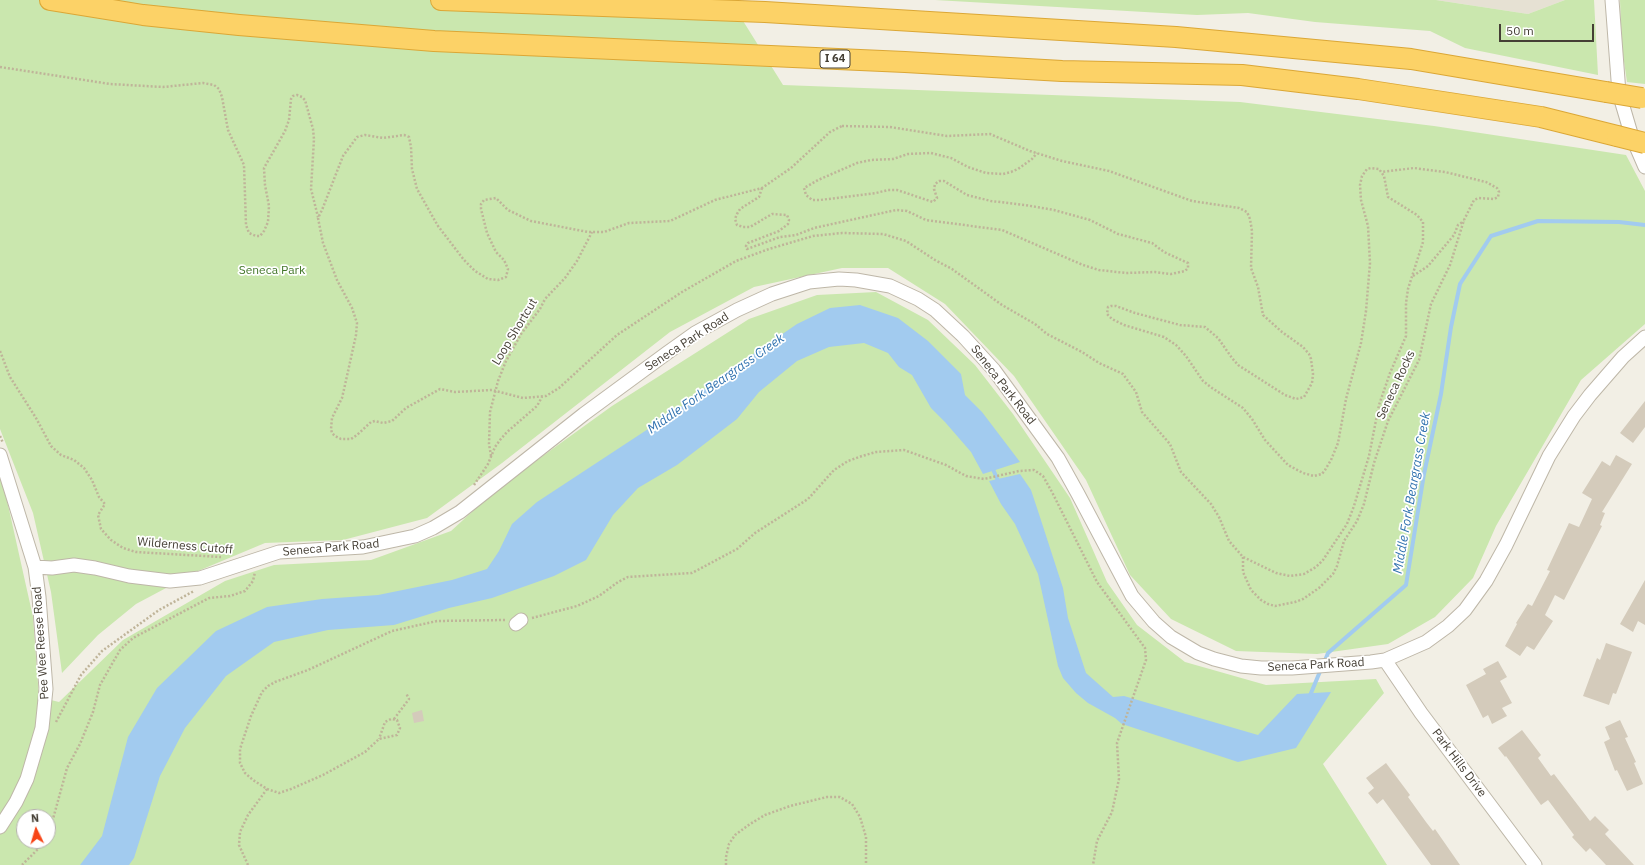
<!DOCTYPE html>
<html>
<head>
<meta charset="utf-8">
<style>
	body { margin:0 }
	#map { position:relative; width:1645px; height:865px; overflow:hidden; background:#f2efe5; font-family:"IBM Plex Sans",sans-serif }
	canvas { display:block }
	.north { position:absolute; left:16px; top:809px; width:40px; height:40px; box-sizing:border-box; background:#fff; border:1px solid #b5b2ae; border-radius:50%; rotate:355deg; font-size:11px; font-weight:700; line-height:16px; text-align:center; color:#453f35 }
	.north::after { content:''; display:block; margin:auto; width:14px; height:18px; background:#f74517; clip-path:polygon(50% 0,100% 100%,50% 72%,0 100%) }
	.scale { position:absolute; left:1499px; top:24px; width:95px; height:18px; box-sizing:border-box; border:2px solid #453f35; border-top:0; padding-left:5px; font-size:12px; line-height:14px; white-space:nowrap; color:#453f35; -webkit-text-stroke:3px #fff; paint-order:stroke }
</style>
</head>
<body>
<div id="map">
<canvas width="1645" height="865"></canvas>
<div class="north">N</div>
<div class="scale">50 m</div>
</div>
<script>
const c = document.querySelector('canvas').getContext('2d');
c.lineJoin = 'round';
function fill(path, color) { c.fillStyle = color; c.fill(path, 'evenodd'); }
const toPath = rows => new Path2D(rows.map(r => 'M' + r).join(''));
function trace(path, color, width, dash) { c.strokeStyle = color; c.lineWidth = width; c.lineCap = dash ? 'butt' : 'round'; c.setLineDash(dash || []); c.stroke(path); }
function label(font, color, halo, rows, align = 'center') {
  c.font = font + ' "IBM Plex Sans",sans-serif'; c.lineWidth = 3.5; c.setLineDash([]); c.textBaseline = 'middle'; c.strokeStyle = halo; c.fillStyle = color; for (const [text, x, y, turn = 0] of rows) {
    c.save(); c.translate(x, y); c.rotate((+turn || 0) * Math.PI / 180); c.textAlign = isNaN(turn) ? turn : align; if (halo) c.strokeText(text, 0, 0); c.fillText(text, 0, 0); c.restore();
  }
}
const residential = toPath([
	[1436,0,1565,0,1528,14]
]);
const green = toPath([
	[0,0,730,0,783,85,1240,102,1434,126,1626,155,1645,191,1645,324,1581,380,1496,526,1473,578,1435,617,1388,644,1317,654,1236,651,1171,619,1130,575,1086,480,1014,376,945,304,888,268,842,268,754,287,670,332,502,463,427,518,343,540,265,543,198,571,136,604,98,635,62,673,51,592,33,513,0,429],
	[935,0,1436,0,1528,14,1565,0,1594,0,1598,75,1465,48,1430,31,1315,22,1248,13,1197,15],
	[1620,0,1645,0,1645,84,1627,82,1622,48],
	[876,292,928,320,975,365,1013,414,1070,498,1107,582,1137,625,1185,662,1266,685,1376,679,1384,693,1323,764,1387,865,0,865,0,469,33,617,39,697,59,702,123,640,225,581,274,565,371,560,451,531,497,489,612,406,749,319,817,295],
	[24,817,48,817,48,841,24,841]
]);
const water = toPath([
	[860,305,898,318,928,341,961,374,965,395,982,412,1020,462,983,474,971,452,945,422,931,408,912,375,899,367,888,353,864,343,829,347,797,361,759,392,737,419,677,465,638,488,613,515,586,560,554,576,492,598,449,608,394,625,328,630,274,642,226,676,185,728,160,776,134,858,129,865,80,865,102,836,128,737,157,688,216,631,267,607,322,599,378,595,452,580,487,569,499,551,512,524,537,502,674,412,727,372,797,324,830,308],
	[1020,474,1031,490,1038,511,1063,588,1068,618,1086,673,1113,697,1124,696,1258,735,1297,694,1331,692,1296,748,1238,762,1122,724,1115,718,1088,703,1076,693,1063,678,1058,666,1038,574,1015,524,1001,504,989,481]
]);
const stream = toPath([
	[992,467,999,483],
	[1324,663,1328,653,1406,585,1424,474,1441,394,1451,327,1460,284,1491,236,1538,221,1619,222,1645,225],
	[1309,698,1321,669]
]);
const building = toPath([
	[1645,401,1645,427,1633,443,1620,433],
	[1616,455,1632,464,1602,512,1605,513,1600,525,1602,526,1564,600,1555,595,1545,615,1553,621,1534,650,1527,646,1520,656,1505,646,1517,624,1516,623,1528,604,1532,606,1550,571,1547,570,1569,523,1579,527,1592,499,1582,493,1602,461,1610,466],
	[1645,580,1645,625,1638,621,1633,632,1620,624],
	[1606,643,1632,652,1616,694,1613,693,1609,705,1583,696,1597,658,1600,660],
	[1498,661,1507,677,1500,681,1512,703,1502,708,1507,716,1492,724,1488,715,1483,718,1466,685,1486,674,1483,669],
	[422,710,424,721,414,723,412,713],
	[1620,720,1628,737,1625,738,1636,762,1634,763,1643,784,1627,791,1617,770,1615,771,1604,742,1610,739,1605,727],
	[1522,730,1541,755,1538,758,1551,776,1554,774,1590,821,1595,816,1609,830,1605,834,1634,865,1606,865,1590,848,1586,852,1572,837,1574,835,1548,800,1541,805,1506,756,1505,757,1498,748],
	[1386,763,1410,795,1408,797,1426,822,1433,831,1435,829,1460,865,1431,865,1383,799,1377,804,1368,793,1374,788,1366,778]
]);
const path = toPath([
	[0,67,110,84,163,87,203,83,214,85,219,89,222,97,228,130,244,165,246,225,249,233,256,236,260,236,264,231,268,222,269,206,265,185,264,168,285,131,289,120,291,99,293,96,297,95,302,97,305,100,313,129,314,139,311,189,318,217],
	[842,126,890,127,947,136,990,134,1030,151,1062,161,1109,171,1192,201,1239,208,1247,212,1250,219,1252,231,1251,268,1258,287,1263,315,1282,332,1303,347,1309,354,1311,359,1313,374,1312,383,1304,397,1296,399,1285,395,1238,365,1232,358,1218,338,1205,327,1180,325,1135,313,1116,306,1111,306,1108,307,1107,314,1112,319,1124,325,1164,337,1176,345,1186,356,1203,381,1212,388,1243,408,1252,419,1265,440,1288,465,1303,473,1314,476,1322,474,1325,470,1331,460,1338,443,1346,399,1361,343,1366,311,1370,263,1368,226,1361,200,1360,185,1362,176,1367,169,1371,168,1379,169,1384,176,1388,197,1417,215,1423,222,1423,242,1408,289,1406,303,1406,336,1390,373,1379,405,1369,456,1354,506,1347,524,1323,560,1316,567,1304,574,1290,576,1276,573,1243,557,1229,541,1219,517,1211,504,1181,472,1170,444,1142,412,1136,392,1123,374,1099,363,1082,352,1047,334,1035,324,1002,305,952,269,935,260,906,241,883,234,842,233,813,236,769,249,736,261,682,292,617,335,559,388,546,396,523,398,492,390,455,392,440,389,406,408,392,421,383,423,375,421,371,422,357,435,351,439,341,439,335,436,332,433,331,429,332,418,342,398,345,385,356,335,357,323,352,308,337,280,323,243,318,218,322,210,343,156,357,137,365,135,383,138,404,135,409,137,411,147,412,169,417,189,438,226,464,260,475,271,488,279,498,280,506,277,508,269,504,260,496,252,487,233,481,209,481,204,484,200,496,198,508,210,531,221,588,232,604,232,629,223,670,221,715,200,762,188,791,168,830,132,842,126],
	[762,188,759,197,740,209,737,214,735,219,737,225,743,227,750,227,772,214,787,215,789,220,788,224,779,231,748,243,746,246,747,249,780,237,796,235,814,228,896,210,907,211,926,220,1002,230,1083,265,1099,270,1126,273,1155,272,1171,274,1185,271,1188,268,1188,263,1164,252,1152,243,1118,234,1090,220,1054,210,1025,205,991,201,967,195,944,181,939,181,935,184,934,189,937,198,933,202,897,190,888,190,876,193,820,200,812,200,806,195,804,188,818,180,857,163,871,160,893,159,908,154,931,153,951,158,968,167,986,173,1003,174,1011,172,1018,169,1032,159,1037,153],
	[1413,276,1428,266,1454,235,1458,225,1464,221],
	[0,351,10,377,36,418,51,446,61,455,74,460,84,468,92,480,99,497,105,504,98,515,101,529,111,540,123,548,136,552,221,557],
	[0,436,3,443],
	[491,456,489,444,490,412,498,381,506,361,521,334,540,309,545,299,565,278,577,261,592,232],
	[474,485,488,464,495,447,500,440,507,432,537,406,542,397],
	[1243,557,1243,572,1251,590,1261,600,1268,604,1275,606,1295,602,1303,599,1319,588,1333,574,1337,566,1344,541,1357,521,1364,504,1374,463,1388,421,1419,360,1431,304,1450,265,1464,220,1474,200,1479,198,1494,199,1498,197,1499,192,1497,188,1486,182,1445,172,1414,168,1382,172],
	[532,618,577,606,599,596,618,582,628,577,692,573,737,549,755,533,808,499,834,470,848,461,862,456,876,452,904,450,946,465,966,476,984,479,1019,471,1034,470,1043,476,1052,492,1097,582,1145,648,1146,660,1117,743,1119,779,1112,812,1097,841,1093,865],
	[394,719,409,699,406,693],
	[56,722,81,675,102,651,159,610,194,591],
	[267,789,279,793,291,789,323,775,365,752,379,739,397,735,400,728,397,720,391,719,385,722,379,739],
	[48,828,53,819,67,768,80,744,93,712,100,685,120,650,133,638,209,598,230,596,245,591,253,581,255,572],
	[22,865,38,849,42,841],
	[248,865,239,845,240,832,248,815,267,789,253,780,245,773,240,763,240,749,251,716,262,692,268,686,275,682,308,670,392,631,437,621,505,620],
	[726,865,726,857,729,844,735,835,750,824,765,815,790,806,827,797,840,797,852,804,860,817,866,837,866,865]
]);
const minor = toPath([
	[1612,0,1619,93,1632,137,1645,167],
	[0,455,35,567,39,597,46,689,42,728,27,779,16,802,0,827],
	[35,567,52,568,74,565,95,568,129,576,170,581,200,578,279,552,363,547,415,536,433,528,460,512,584,414,667,353,695,333,737,310,772,294,809,282,839,279,856,280,890,286,918,299,935,310,963,336,994,370,1058,458,1078,494,1132,596,1154,622,1171,637,1198,653,1214,659,1241,666,1261,668,1292,668,1371,662,1385,660,1426,642,1448,626,1465,610,1486,581,1506,545,1549,456,1574,416,1590,395,1623,357,1645,337],
	[516,624,521,620],
	[1385,660,1421,713,1535,865]
]);
const highway = toPath([
	[50,0,143,15,239,25,434,41,905,62,1062,71,1242,75,1358,89,1541,117,1617,136],
	[441,0,765,12,1176,37,1411,59,1606,92]
]);
const highwayBridge = toPath([
	[1606,92,1642,98],
	[1617,136,1645,143]
]);
const shields = [
	[835,59,30]
];
const shieldNames = [
	["I 64",835,59]
];
const parkNames = [
	["Seneca Park",272,271]
];
const streetNames = [
	["Loop Shortcut",515,332,-59],
	["Seneca Park Road",687,342,-33],
	["Seneca Park Road",1003,385,52],
	["Seneca Rocks",1396,385,-65],
	["Wilderness Cutoff",185,546,5],
	["Seneca Park Road",331,548,-5],
	["Pee Wee Reese Road",41,643,-94],
	["Seneca Park Road",1316,665,-3],
	["Park Hills Drive",1459,763,53]
];
const waterNames = [
	["Middle Fork Beargrass Creek",716,384,-35],
	["Middle Fork Beargrass Creek",1412,493,-80]
];
fill(residential, '#e6e1d3');
fill(green, '#cae7ae');
fill(water, '#a2cbef');
trace(stream, '#a2cbef', 4);
fill(building, '#d4cbbb');
trace(minor, '#beb7a8', 15);
trace(highway, '#dba736', 22);
trace(path, '#bfb499', 2.5, [2, 2]);
trace(minor, '#fff', 13);
trace(highway, '#fcd267', 20);
trace(highwayBridge, '#dba736', 22, []);
trace(highwayBridge, '#fcd267', 20);
for (const [x, y, w] of shields) { const box = new Path2D(); box.roundRect(x - w / 2, y - 9, w, 18, 3); c.fillStyle = '#fff'; c.fill(box); trace(box, '#453f35', 1); }
label('bold 11px', '#453f35', null, shieldNames);
label('12px', '#427629', '#fff', parkNames);
label('12px', '#453f35', '#fff', streetNames);
label('italic 13px', '#3072af', '#fff', waterNames);
</script>
</body>
</html>
